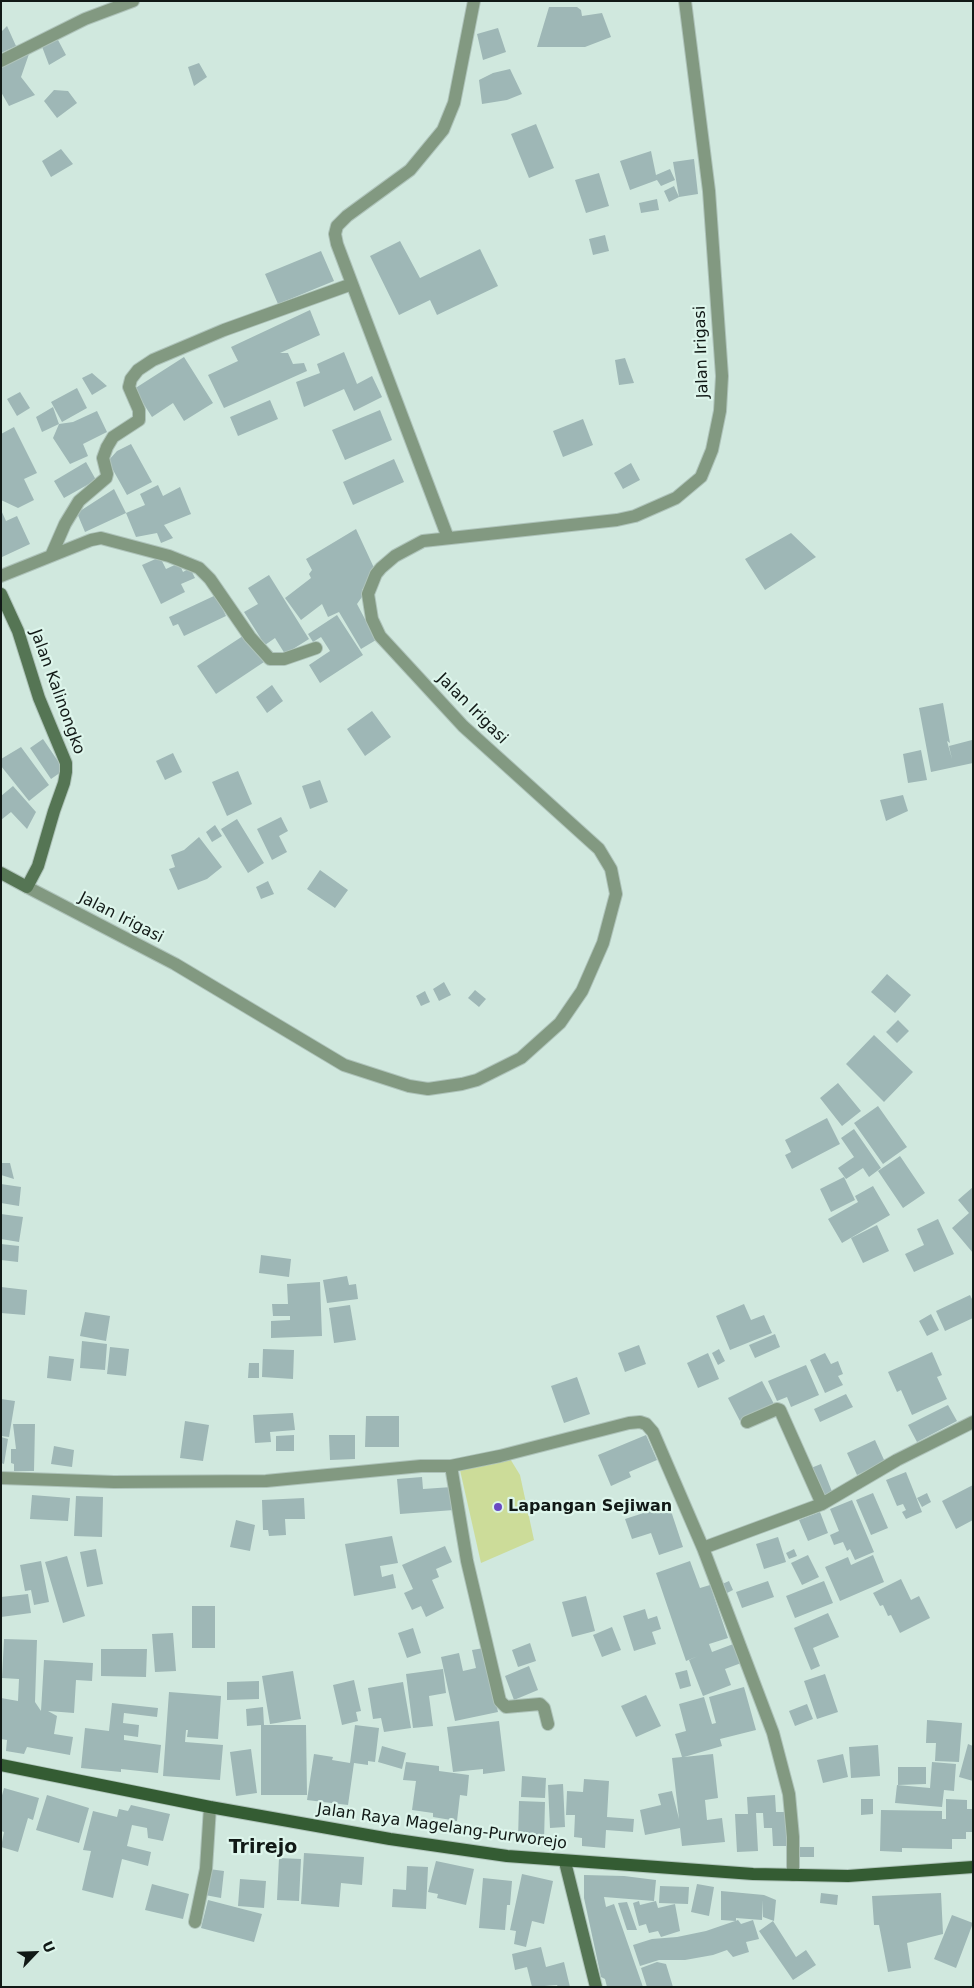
<!DOCTYPE html>
<html>
<head>
<meta charset="utf-8">
<style>
	body { margin:0 }
	#map { position:relative; width:974px; height:1988px; overflow:hidden; background:#d0e8de; font-family:"DejaVu Sans",sans-serif }
	canvas { display:block }
	.frame { position:absolute; inset:0; border:2px solid #111916; pointer-events:none }
	.north { position:absolute; left:10px; top:1928px; width:50px; height:50px; -webkit-text-stroke:4px #ddf5eb; paint-order:stroke; rotate:66deg; font-size:14px; font-weight:700; line-height:20px; text-align:center; color:#111916 }
	.north::after { content:''; display:block; margin:auto; width:18px; height:22px; background:#111916; clip-path:polygon(50% 0,100% 100%,50% 72%,0 100%) }
</style>
</head>
<body>
<div id="map">
<canvas width="974" height="1988"></canvas>
<div class="frame"></div>
<div class="north">U</div>
</div>
<script>
const c = document.querySelector('canvas').getContext('2d');
c.lineJoin = 'round';
function fill(path, color) { c.fillStyle = color; c.fill(path, 'evenodd'); }
const toPath = rows => new Path2D(rows.map(r => 'M' + r).join(''));
function trace(path, color, width, dash) { c.strokeStyle = color; c.lineWidth = width; c.lineCap = dash ? 'butt' : 'round'; c.setLineDash(dash || []); c.stroke(path); }
function label(font, color, halo, rows, align = 'center') {
  c.font = font + ' "DejaVu Sans",sans-serif'; c.lineWidth = 4.5; c.setLineDash([]); c.textBaseline = 'middle'; c.strokeStyle = halo; c.fillStyle = color; for (const [text, x, y, turn = 0] of rows) {
    c.save(); c.translate(x, y); c.rotate((+turn || 0) * Math.PI / 180); c.textAlign = isNaN(turn) ? turn : align; if (halo) c.strokeText(text, 0, 0); c.fillText(text, 0, 0); c.restore();
  }
}
const green = toPath([
	[509,1457,520,1475,534,1540,481,1563,460,1470]
]);
const building = toPath([
	[549,7,577,7,581,10,582,16,602,13,611,37,585,47,537,47],
	[7,26,16,46,1,53,1,32],
	[498,28,506,52,483,60,477,34],
	[58,40,66,55,49,65,41,44],
	[29,54,21,77,35,95,9,106,1,92,1,68],
	[199,63,207,77,194,86,188,67],
	[510,69,522,94,507,100,482,104,479,80,493,73],
	[54,90,68,91,77,103,57,118,44,101],
	[536,124,554,168,529,178,511,134],
	[61,149,73,164,51,177,42,161],
	[651,151,657,180,656,175,670,169,675,180,661,186,657,180,630,190,620,161],
	[694,159,698,194,679,197,669,202,664,191,674,186,679,197,673,162],
	[599,173,609,206,586,213,575,180],
	[657,199,659,210,641,213,639,203],
	[605,235,609,251,593,255,589,239],
	[400,241,420,278,480,249,498,286,437,315,430,300,399,315,370,256],
	[321,251,334,281,278,304,265,274],
	[310,310,320,335,280,353,288,353,293,364,304,363,307,371,224,408,208,375,238,361,231,347],
	[344,352,357,384,372,376,382,397,354,411,344,389,304,407,296,382,320,373,317,364],
	[184,357,213,403,184,421,173,403,152,417,134,389],
	[625,358,634,383,619,385,615,360],
	[92,373,107,386,92,395,82,378],
	[77,388,87,408,62,422,51,402],
	[20,392,30,408,17,416,7,399],
	[270,400,278,419,238,436,230,417],
	[53,407,59,424,42,432,36,417],
	[380,410,392,440,345,460,332,430],
	[97,411,107,432,83,444,88,456,70,464,53,438,59,424,73,422],
	[583,419,593,445,563,457,553,431],
	[14,427,37,473,24,479,34,500,18,508,1,500,1,434],
	[131,444,152,482,127,495,108,461,117,451],
	[394,459,404,482,353,505,343,482],
	[86,462,96,480,64,498,54,481],
	[631,463,640,480,623,489,614,473],
	[158,485,163,496,180,487,191,514,164,525,173,538,161,543,157,533,136,537,126,513,85,532,77,513,114,489,126,513,145,505,140,494],
	[1,510,6,521,17,516,30,544,2,557],
	[356,529,375,570,362,590,364,594,357,604,376,640,361,649,339,612,328,617,322,604,301,620,285,598,311,578,309,574,312,570,306,559],
	[791,533,816,557,765,590,745,559],
	[160,557,166,569,179,563,183,572,190,568,195,578,181,584,185,592,161,604,142,565],
	[269,575,309,639,285,654,275,638,265,645,244,612,258,604,248,588],
	[216,595,226,616,184,636,178,624,173,626,169,617],
	[337,615,363,655,320,683,309,665,330,651,321,637,313,642,308,634],
	[246,634,264,662,216,694,197,666],
	[272,685,283,701,267,713,256,697],
	[943,703,950,743,947,741,952,759,949,746,972,740,973,763,931,772,919,708],
	[372,711,391,737,365,756,347,729],
	[43,739,64,770,51,779,30,748],
	[21,747,49,785,29,801,1,766,1,759],
	[921,750,927,780,908,783,903,754],
	[173,753,182,772,165,780,156,761],
	[238,771,252,804,227,816,212,782],
	[320,780,328,802,310,809,302,786],
	[13,786,36,812,27,829,11,812,1,820,1,796],
	[903,795,908,811,886,821,880,800],
	[281,817,288,831,279,836,287,852,272,860,257,829],
	[237,819,264,863,248,873,221,829],
	[215,825,222,836,212,842,206,832],
	[199,837,222,867,207,879,178,890,169,869,175,867,171,855,184,850],
	[320,870,348,890,335,908,307,889],
	[268,881,274,894,261,899,256,887],
	[887,974,911,995,895,1013,871,992],
	[444,982,451,995,439,1001,433,989],
	[475,990,486,999,479,1007,468,998],
	[425,991,430,1002,421,1006,416,996],
	[898,1020,909,1031,897,1043,886,1032],
	[874,1035,913,1072,884,1102,846,1064],
	[838,1083,861,1111,842,1126,820,1098],
	[878,1106,907,1147,883,1164,854,1123],
	[827,1118,840,1144,792,1169,785,1155,791,1152,785,1140],
	[854,1129,881,1168,869,1177,863,1168,846,1179,838,1168,854,1157,841,1138],
	[900,1156,925,1193,903,1208,878,1171],
	[1,1163,10,1163,14,1179,1,1175],
	[844,1177,855,1200,831,1212,820,1189],
	[1,1184,21,1187,19,1206,1,1203],
	[873,1186,890,1215,842,1243,828,1219,858,1202,855,1196],
	[973,1187,973,1253,952,1228,969,1213,958,1200],
	[1,1214,23,1217,19,1242,1,1239],
	[938,1219,954,1254,914,1272,905,1254,924,1245,917,1229],
	[877,1225,889,1251,863,1263,851,1238],
	[1,1244,19,1246,18,1262,1,1260],
	[261,1255,291,1259,289,1277,259,1273],
	[347,1276,349,1285,356,1284,358,1299,327,1303,323,1280],
	[320,1282,322,1336,271,1338,271,1321,290,1320,290,1316,273,1316,272,1304,288,1304,287,1284],
	[1,1287,27,1290,25,1315,1,1313],
	[970,1295,973,1301,973,1318,945,1331,936,1311],
	[744,1304,751,1320,764,1315,772,1333,730,1350,716,1316],
	[350,1305,356,1340,334,1343,329,1308],
	[85,1312,110,1316,106,1341,80,1336],
	[931,1314,939,1330,927,1336,919,1321],
	[775,1334,780,1347,755,1358,749,1345],
	[82,1341,107,1344,105,1370,80,1368],
	[639,1345,646,1364,625,1372,618,1353],
	[110,1347,129,1349,126,1376,107,1374],
	[263,1349,294,1350,293,1379,262,1377],
	[719,1349,725,1361,718,1365,712,1353],
	[932,1352,942,1375,937,1377,947,1399,912,1415,901,1390,897,1392,888,1372],
	[708,1353,719,1379,698,1388,687,1363],
	[825,1353,831,1364,838,1361,843,1374,838,1376,843,1385,825,1393,810,1360],
	[49,1356,74,1359,71,1381,47,1378],
	[249,1363,259,1363,259,1378,248,1378],
	[806,1365,819,1395,791,1407,787,1397,777,1401,768,1381],
	[577,1377,590,1414,564,1423,551,1386],
	[762,1381,774,1404,740,1421,728,1398],
	[846,1394,853,1407,820,1422,814,1409],
	[1,1399,15,1401,9,1437,1,1436],
	[948,1405,957,1421,917,1442,908,1425],
	[293,1413,295,1430,270,1432,271,1442,255,1443,253,1415],
	[366,1416,399,1416,399,1447,365,1447],
	[185,1421,209,1425,203,1461,180,1458],
	[13,1424,35,1424,34,1471,14,1471,14,1464,11,1463,11,1449,16,1449],
	[294,1435,294,1451,276,1451,276,1436],
	[329,1435,355,1435,355,1459,330,1460],
	[646,1435,657,1460,629,1472,631,1477,611,1486,598,1455],
	[1,1437,8,1439,4,1464,1,1463],
	[875,1440,885,1462,857,1475,847,1453],
	[54,1446,74,1450,72,1467,51,1464],
	[821,1464,833,1494,823,1498,811,1468],
	[906,1472,922,1512,906,1519,902,1512,906,1510,903,1504,897,1506,886,1480],
	[422,1477,423,1489,452,1487,454,1510,400,1514,397,1479],
	[973,1485,973,1520,956,1529,942,1501],
	[873,1493,888,1528,871,1535,856,1500],
	[927,1493,931,1502,922,1507,917,1498],
	[32,1495,70,1498,68,1521,30,1519],
	[76,1496,103,1497,102,1537,74,1536],
	[304,1498,305,1519,285,1519,286,1535,269,1536,268,1530,263,1530,262,1500],
	[852,1500,874,1552,855,1560,850,1549,847,1551,843,1542,834,1545,830,1535,839,1531,830,1509],
	[665,1506,672,1514,683,1547,659,1555,651,1533,632,1539,625,1519],
	[820,1512,828,1533,808,1541,799,1520],
	[236,1520,255,1525,250,1551,230,1547],
	[392,1536,398,1563,380,1566,382,1577,393,1574,396,1588,354,1596,345,1544],
	[778,1537,786,1562,764,1569,756,1544],
	[445,1546,452,1562,436,1569,439,1577,432,1580,444,1608,426,1617,421,1606,412,1610,404,1593,413,1589,402,1565],
	[96,1549,103,1584,87,1587,80,1552],
	[794,1549,797,1556,789,1559,786,1553],
	[808,1555,819,1577,802,1585,791,1563],
	[873,1555,884,1582,840,1601,825,1567,848,1557,851,1565],
	[67,1556,85,1616,63,1623,45,1562],
	[41,1561,49,1602,34,1605,31,1590,25,1591,20,1565],
	[690,1561,700,1588,710,1585,728,1638,709,1644,712,1652,736,1643,744,1662,725,1669,731,1685,703,1696,689,1660,698,1656,686,1661,656,1573],
	[901,1579,911,1600,919,1596,930,1618,900,1633,891,1615,888,1616,883,1605,880,1606,873,1593],
	[729,1581,733,1590,725,1594,720,1585],
	[768,1581,774,1597,742,1608,736,1592],
	[824,1581,833,1603,795,1618,786,1596],
	[28,1594,31,1613,1,1617,1,1597],
	[586,1596,595,1631,572,1637,562,1602],
	[192,1606,215,1606,215,1648,192,1648],
	[645,1609,648,1619,657,1616,661,1629,652,1632,656,1644,634,1651,623,1616],
	[828,1613,839,1637,813,1648,820,1666,811,1670,794,1628],
	[612,1627,621,1650,602,1657,593,1635],
	[413,1628,421,1653,407,1658,398,1633],
	[173,1633,176,1671,155,1672,152,1634],
	[4,1639,37,1640,35,1702,41,1711,44,1660,93,1663,92,1681,76,1680,74,1713,48,1711,57,1716,54,1734,73,1737,70,1755,27,1747,24,1754,6,1751,7,1740,1,1739,1,1698,18,1701,19,1679,2,1678],
	[530,1643,536,1661,518,1667,512,1650],
	[484,1648,498,1712,455,1721,441,1657,459,1653,463,1671,476,1668,472,1650],
	[101,1649,147,1649,146,1677,101,1676],
	[529,1666,538,1690,514,1700,505,1676],
	[443,1669,446,1693,429,1696,433,1726,413,1728,406,1674],
	[687,1670,691,1686,680,1689,675,1673],
	[293,1671,301,1719,270,1724,262,1676],
	[825,1674,838,1712,817,1719,804,1681],
	[354,1680,361,1711,356,1712,358,1721,342,1725,333,1685],
	[259,1681,259,1699,227,1700,227,1682],
	[403,1682,411,1728,384,1732,381,1718,373,1719,368,1688],
	[744,1687,756,1730,720,1739,722,1746,684,1757,713,1754,718,1798,705,1800,707,1820,722,1818,725,1842,682,1846,680,1828,645,1835,640,1810,661,1805,658,1794,672,1791,679,1819,672,1758,682,1757,675,1734,686,1731,679,1704,704,1697,712,1724,716,1723,709,1697],
	[169,1692,221,1696,218,1739,187,1737,188,1730,186,1730,185,1742,223,1745,220,1780,163,1776],
	[646,1695,661,1726,636,1737,621,1706],
	[112,1703,158,1708,157,1717,124,1713,123,1723,139,1725,138,1737,124,1735,124,1740,161,1745,158,1773,121,1769,121,1772,81,1768,85,1728,109,1731],
	[807,1704,813,1719,795,1726,789,1711],
	[263,1707,264,1725,306,1725,307,1795,261,1795,261,1725,247,1726,246,1709],
	[927,1720,962,1723,959,1762,935,1761,936,1743,926,1743],
	[499,1721,505,1771,483,1774,483,1769,453,1772,447,1727],
	[355,1725,379,1728,375,1762,368,1761,368,1765,354,1763,348,1805,307,1800,314,1754,333,1757,332,1760,350,1763],
	[968,1744,973,1746,973,1781,959,1777],
	[878,1745,880,1776,851,1778,849,1747],
	[382,1746,406,1753,402,1769,378,1762],
	[251,1749,257,1793,236,1796,230,1752],
	[843,1754,848,1777,823,1783,817,1760],
	[406,1762,439,1766,439,1771,469,1775,467,1796,460,1795,457,1821,433,1817,433,1813,412,1810,416,1781,403,1780],
	[932,1762,956,1764,954,1791,944,1790,942,1807,895,1803,897,1785,930,1788],
	[898,1767,926,1767,926,1784,898,1785],
	[522,1776,546,1778,545,1798,521,1797],
	[584,1779,609,1781,607,1817,634,1819,633,1832,606,1830,605,1848,582,1846,582,1838,574,1837,575,1815,566,1815,567,1791,583,1792],
	[563,1784,565,1827,550,1828,548,1785],
	[4,1788,39,1798,33,1820,28,1818,18,1852,1,1847,4,1832,1,1831,1,1799],
	[47,1795,89,1808,79,1843,36,1830],
	[775,1795,776,1812,788,1812,790,1846,773,1846,772,1828,764,1828,763,1813,756,1813,758,1851,737,1852,735,1814,748,1814,747,1797],
	[861,1799,873,1799,873,1814,861,1815],
	[946,1799,967,1800,967,1809,973,1809,973,1832,966,1832,966,1839,952,1839,952,1849,902,1848,902,1852,880,1851,881,1810,942,1811,942,1819,946,1819],
	[519,1801,545,1802,544,1841,518,1840],
	[131,1805,170,1814,163,1841,148,1838,147,1828,132,1825,127,1846,151,1852,148,1866,122,1859,113,1898,82,1890,91,1851,83,1850,93,1811,117,1817,119,1809,128,1811],
	[797,1847,814,1847,814,1857,797,1857],
	[304,1853,364,1857,362,1885,341,1883,339,1907,301,1904],
	[279,1858,301,1859,299,1901,277,1900],
	[436,1861,474,1869,466,1905,437,1898,438,1894,428,1892],
	[407,1866,428,1867,426,1909,392,1907,393,1889,406,1890],
	[209,1869,224,1871,221,1898,205,1895],
	[522,1874,553,1881,544,1924,532,1921,526,1947,514,1944,516,1931,510,1930],
	[584,1875,624,1876,656,1880,654,1901,604,1897,606,1907,614,1904,643,1987,607,1987,605,1979,601,1977,584,1898],
	[483,1878,512,1881,510,1905,507,1905,505,1930,479,1928],
	[240,1879,266,1881,264,1908,238,1906],
	[152,1884,189,1894,183,1919,145,1910],
	[697,1884,714,1887,709,1916,691,1912],
	[660,1886,689,1887,688,1904,659,1903],
	[721,1891,764,1895,776,1900,774,1921,763,1917,763,1900,762,1920,736,1918,736,1921,721,1920],
	[821,1893,838,1895,837,1905,820,1903],
	[941,1893,943,1934,907,1943,911,1968,888,1972,879,1925,874,1925,872,1896],
	[208,1900,262,1914,254,1942,201,1928],
	[639,1901,640,1905,656,1901,658,1908,675,1904,680,1931,661,1937,658,1931,649,1933,646,1924,639,1926,633,1903],
	[627,1902,637,1930,627,1930,618,1903],
	[952,1915,973,1923,956,1968,934,1959],
	[738,1920,741,1924,753,1920,759,1939,746,1942,749,1952,733,1957,727,1950,713,1955,685,1960,659,1960,640,1966,633,1945,652,1939,677,1937,706,1931],
	[773,1921,796,1957,806,1950,816,1965,793,1980,759,1931],
	[541,1947,546,1967,564,1962,570,1987,558,1987,557,1985,532,1987,527,1967,515,1970,512,1954],
	[657,1962,666,1964,673,1987,647,1987,641,1968]
]);
const street = toPath([
	[1,61,85,19,133,1],
	[448,538,337,244,335,234,337,226,347,216,410,170,443,130,454,103,474,1],
	[51,556,65,524,79,501,106,478,107,474,103,458,107,447,113,437,139,420,139,410,129,387,131,379,138,370,153,360,224,330,352,284],
	[1,576,91,540,101,538,169,556,199,568,210,579,250,637,270,659,284,659,316,648],
	[27,887,175,964,344,1065,409,1086,428,1089,462,1084,477,1080,521,1058,560,1023,582,991,603,943,616,894,611,869,599,849,463,726,380,636,372,619,368,594,376,574,381,568,395,556,423,541,617,520,635,516,676,498,701,477,712,450,720,411,722,376,709,191,685,1],
	[747,1422,777,1409,780,1410,822,1504],
	[451,1466,467,1561,500,1701,506,1707,540,1704,544,1708,548,1724],
	[1,1478,114,1482,266,1481,421,1466,451,1466,500,1456,629,1423,640,1422,646,1424,653,1432,703,1548,773,1733,789,1794,793,1837,793,1875],
	[703,1548,822,1504,897,1460,973,1422],
	[195,1922,206,1869,210,1807]
]);
const secondary = toPath([
	[1,594,18,631,39,698,66,763,66,772,64,783,54,811,38,866,27,887,1,873],
	[565,1862,596,1987]
]);
const primary = toPath([
	[1,1765,210,1807,390,1839,507,1856,753,1874,848,1876,973,1867]
]);
const markers = [
	[498,1507,5,"#6949c2"]
];
const streetNames = [
	["Jalan Irigasi",702,352,-92],
	["Jalan Kalinongko",57,692,70],
	["Jalan Irigasi",472,709,45],
	["Jalan Irigasi",121,918,27],
	["Jalan Raya Magelang-Purworejo",442,1827,8]
];
const poiNames = [
	["Lapangan Sejiwan",508,1507]
];
const quarterNames = [
	["Trirejo",263,1848]
];
fill(green, '#ccdc99');
fill(building, '#9eb7b6');
trace(street, '#aec3ba', 14);
trace(secondary, '#aec3ba', 14);
trace(primary, '#aec3ba', 14);
trace(street, '#829981', 12);
trace(secondary, '#557554', 12);
trace(primary, '#345c33', 12);
for (const [x, y, r, color] of markers) { const dot = new Path2D(); dot.arc(x, y, r, 0, 2 * Math.PI); c.fillStyle = color; c.fill(dot); trace(dot, '#ddf5eb', 2); }
label('16px', '#111916', '#ddf5eb', streetNames);
label('bold 16px', '#111916', '#ddf5eb', poiNames, 'left');
label('bold 19px', '#111916', '#ddf5eb', quarterNames);
</script>
</body>
</html>
